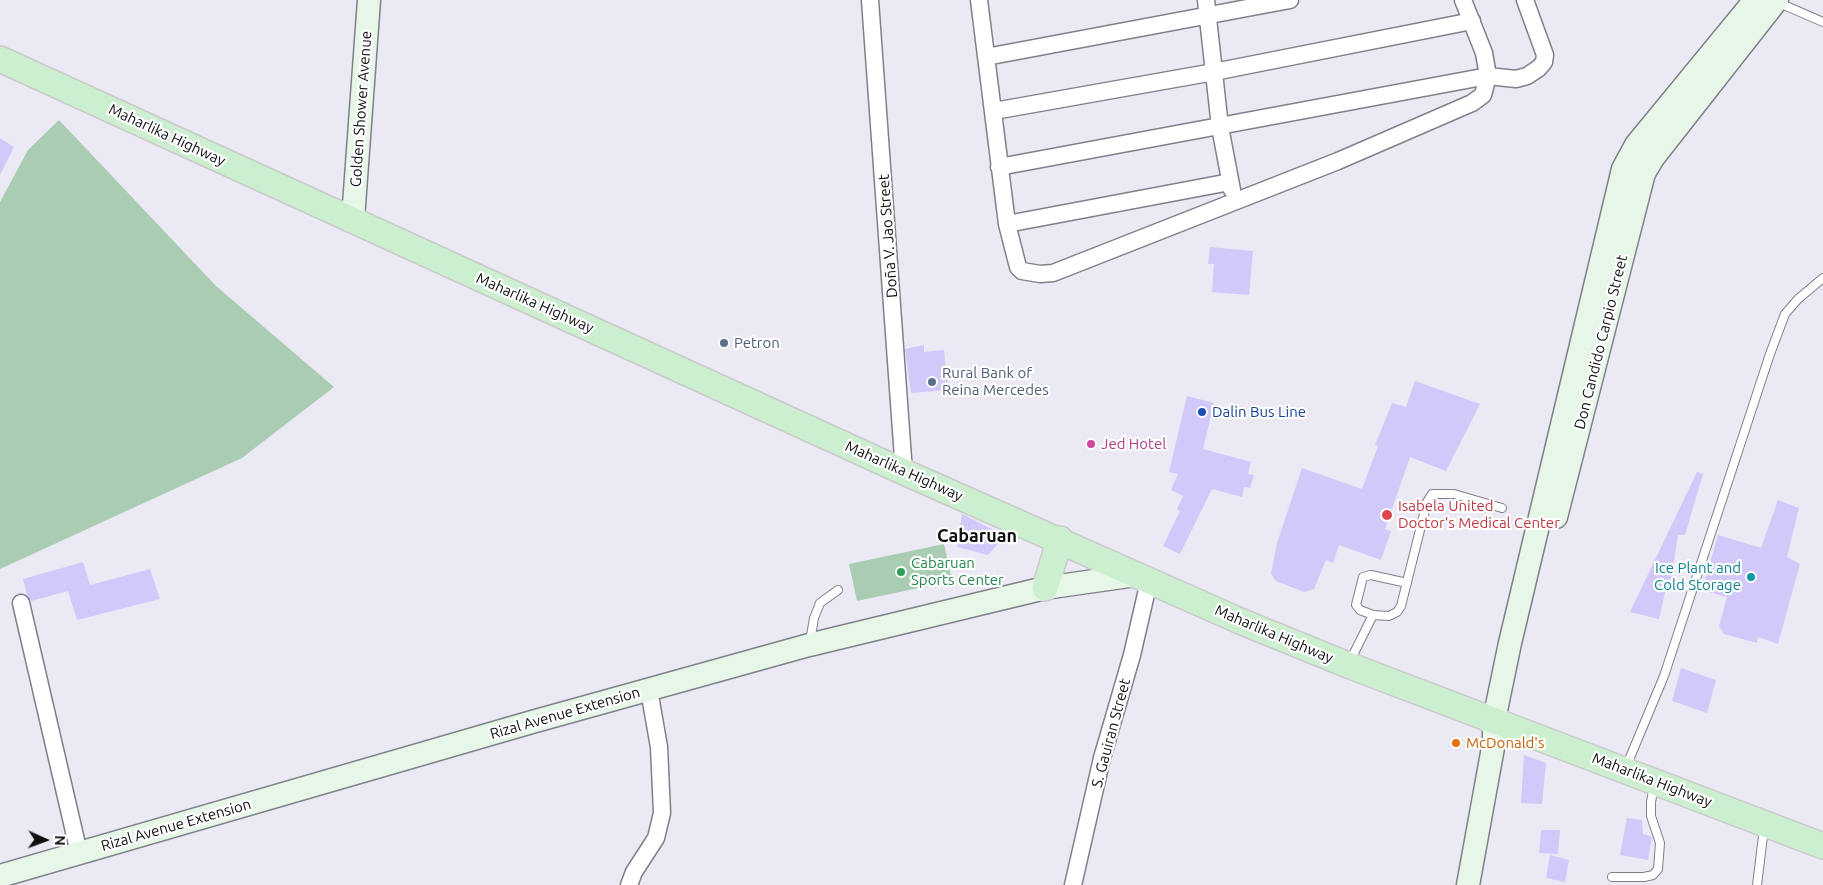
<!DOCTYPE html>
<html>
<head>
<meta charset="utf-8">
<style>
	body { margin:0 }
	#map { position:relative; width:1823px; height:885px; overflow:hidden; background:#eae9f4; font-family:Ubuntu,sans-serif }
	canvas { display:block }
	.north { position:absolute; left:20px; top:815px; width:50px; height:50px; -webkit-text-stroke:4px #fff; paint-order:stroke; rotate:92deg; font-size:14px; font-weight:700; line-height:20px; text-align:center; color:#101013 }
	.north::after { content:''; display:block; margin:auto; width:18px; height:22px; background:#101013; clip-path:polygon(50% 0,100% 100%,50% 72%,0 100%) }
</style>
</head>
<body>
<div id="map">
<canvas width="1823" height="885"></canvas>
<div class="north">N</div>
</div>
<script>
const c = document.querySelector('canvas').getContext('2d');
c.lineJoin = 'round';
function fill(path, color) { c.fillStyle = color; c.fill(path, 'evenodd'); }
const toPath = rows => new Path2D(rows.map(r => 'M' + r).join(''));
function trace(path, color, width, dash) { c.strokeStyle = color; c.lineWidth = width; c.lineCap = dash ? 'butt' : 'round'; c.setLineDash(dash || []); c.stroke(path); }
function label(font, color, halo, rows, align = 'center') {
  c.font = font + ' Ubuntu,sans-serif'; c.lineWidth = 4.5; c.setLineDash([]); c.textBaseline = 'middle'; c.strokeStyle = halo; c.fillStyle = color; for (const [text, x, y, turn = 0] of rows) {
    c.save(); c.translate(x, y); c.rotate((+turn || 0) * Math.PI / 180); c.textAlign = isNaN(turn) ? turn : align; if (halo) c.strokeText(text, 0, 0); c.fillText(text, 0, 0); c.restore();
  }
}
const green = toPath([
	[59,120,216,286,334,387,242,458,0,569,0,202,28,150],
	[944,544,952,581,857,601,849,564]
]);
const building = toPath([
	[0,138,14,147,0,175],
	[1210,247,1253,251,1249,295,1212,292,1214,264,1208,264],
	[924,345,924,352,944,350,948,390,911,393,905,349],
	[1415,381,1480,404,1446,471,1410,457,1385,529,1391,531,1381,560,1339,545,1333,563,1326,560,1314,589,1304,592,1276,581,1271,574,1277,543,1302,468,1362,489,1378,446,1375,445,1392,403,1406,407],
	[1187,396,1214,403,1203,449,1251,462,1248,474,1254,475,1250,488,1244,487,1242,497,1212,489,1180,554,1163,546,1180,511,1177,509,1183,496,1171,490,1178,474,1169,472],
	[1697,472,1703,474,1685,535,1678,535,1671,580,1668,579,1659,619,1630,612],
	[1778,500,1799,508,1787,557,1800,564,1778,644,1758,637,1757,643,1724,634,1719,626,1727,597,1702,590,1718,535,1761,548],
	[962,514,1005,536,988,555,957,547],
	[83,562,90,585,150,569,160,599,77,620,68,591,31,601,27,595,23,579],
	[1681,668,1716,680,1707,713,1672,701],
	[1524,755,1546,763,1542,804,1521,803],
	[1627,818,1642,820,1643,834,1652,837,1648,860,1620,855],
	[1541,830,1560,830,1558,854,1539,853],
	[1550,855,1569,860,1565,882,1546,878]
]);
const lane = toPath([
	[1777,2,1823,22],
	[1373,615,1360,610,1356,605,1363,577,1371,575,1407,583],
	[810,642,814,618,820,603,838,590],
	[1349,663,1373,615,1389,616,1397,612,1401,606,1427,502,1432,494,1454,494,1502,508],
	[1626,767,1664,676,1770,354,1785,314,1798,299,1823,278],
	[1612,877,1644,877,1653,875,1658,869,1660,843,1651,816,1651,802,1654,786],
	[1757,885,1764,828]
]);
const street = toPath([
	[870,0,904,472],
	[979,0,1007,224,1018,267,1022,271,1040,274,1053,273,1338,161,1472,103,1483,95,1488,76,1484,53,1463,0],
	[1206,0,1220,127,1232,190],
	[986,57,1290,0],
	[994,111,1214,72,1472,21],
	[999,167,1488,76,1516,79,1527,76,1539,68,1544,62,1545,55,1525,0],
	[1007,224,1230,182],
	[21,603,79,853],
	[629,885,634,872,656,838,662,813,659,747,649,690],
	[1073,885,1102,758,1132,655,1149,581]
]);
const secondary = toPath([
	[353,219,369,0],
	[1556,517,1644,173,1653,158,1777,0],
	[0,876,532,722,809,645,1045,588,1136,575],
	[1468,885,1494,742,1494,720,1510,643,1623,169,1636,145,1755,0]
]);
const primary = toPath([
	[0,59,904,472,1240,621,1348,665,1823,846],
	[1045,588,1060,539]
]);
const markers = [
	[724,343,5,"#5c6f8a"],
	[932,382,5,"#5c6f8a"],
	[1202,412,5,"#1a4fb4"],
	[1091,444,5,"#d1479c"],
	[1387,515,6,"#e0444e"],
	[901,572,5,"#2e9e5b"],
	[1751,577,5,"#0f9aa8"],
	[1456,743,5,"#e8710a"]
];
const streetNames = [
	["Golden Shower Avenue",361,109,-86],
	["Maharlika Highway",167,135,25],
	["Doña V. Jao Street",888,236,-94],
	["Maharlika Highway",535,303,24],
	["Don Candido Carpio Street",1601,342,-76],
	["Maharlika Highway",904,471,24],
	["Maharlika Highway",1274,634,23],
	["Rizal Avenue Extension",565,713,-16],
	["S. Gauiran Street",1111,733,-75],
	["Maharlika Highway",1652,780,21],
	["Rizal Avenue Extension",176,825,-16]
];
const serviceNames = [
	["Petron",734,343],
	["Rural Bank of",942,373],
	["Reina Mercedes",942,390]
];
const transitNames = [
	["Dalin Bus Line",1212,412]
];
const hotelNames = [
	["Jed Hotel",1101,444]
];
const healthNames = [
	["Isabela United",1398,506],
	["Doctor's Medical Center",1398,523]
];
const leisureNames = [
	["Cabaruan",911,563],
	["Sports Center",911,580]
];
const cultureNames = [
	["Ice Plant and",1741,568],
	["Cold Storage",1741,585]
];
const foodNames = [
	["McDonald's",1466,743]
];
const quarterNames = [
	["Cabaruan",977,536]
];
fill(green, '#aaccb3');
fill(building, '#d2c9fa');
trace(lane, '#81808a', 10);
trace(street, '#81808a', 19);
trace(secondary, '#81808a', 25);
trace(primary, '#cacacb', 28);
trace(lane, '#fff', 8);
trace(street, '#fff', 16);
trace(secondary, '#e6f7e8', 22);
trace(primary, '#ccefd0', 25);
for (const [x, y, r, color] of markers) { const dot = new Path2D(); dot.arc(x, y, r, 0, 2 * Math.PI); c.fillStyle = color; c.fill(dot); trace(dot, '#fff', 2); }
label('15px', '#101013', '#fff', streetNames);
label('15px', '#4e5e75', '#fff', serviceNames, 'left');
label('15px', '#164399', '#fff', transitNames, 'left');
label('15px', '#b23c85', '#fff', hotelNames, 'left');
label('15px', '#be3a42', '#fff', healthNames, 'left');
label('15px', '#27864d', '#fff', leisureNames, 'left');
label('15px', '#0d838f', '#fff', cultureNames, 'right');
label('15px', '#c56008', '#fff', foodNames, 'left');
label('bold 18px', '#101013', '#fff', quarterNames);
</script>
</body>
</html>
